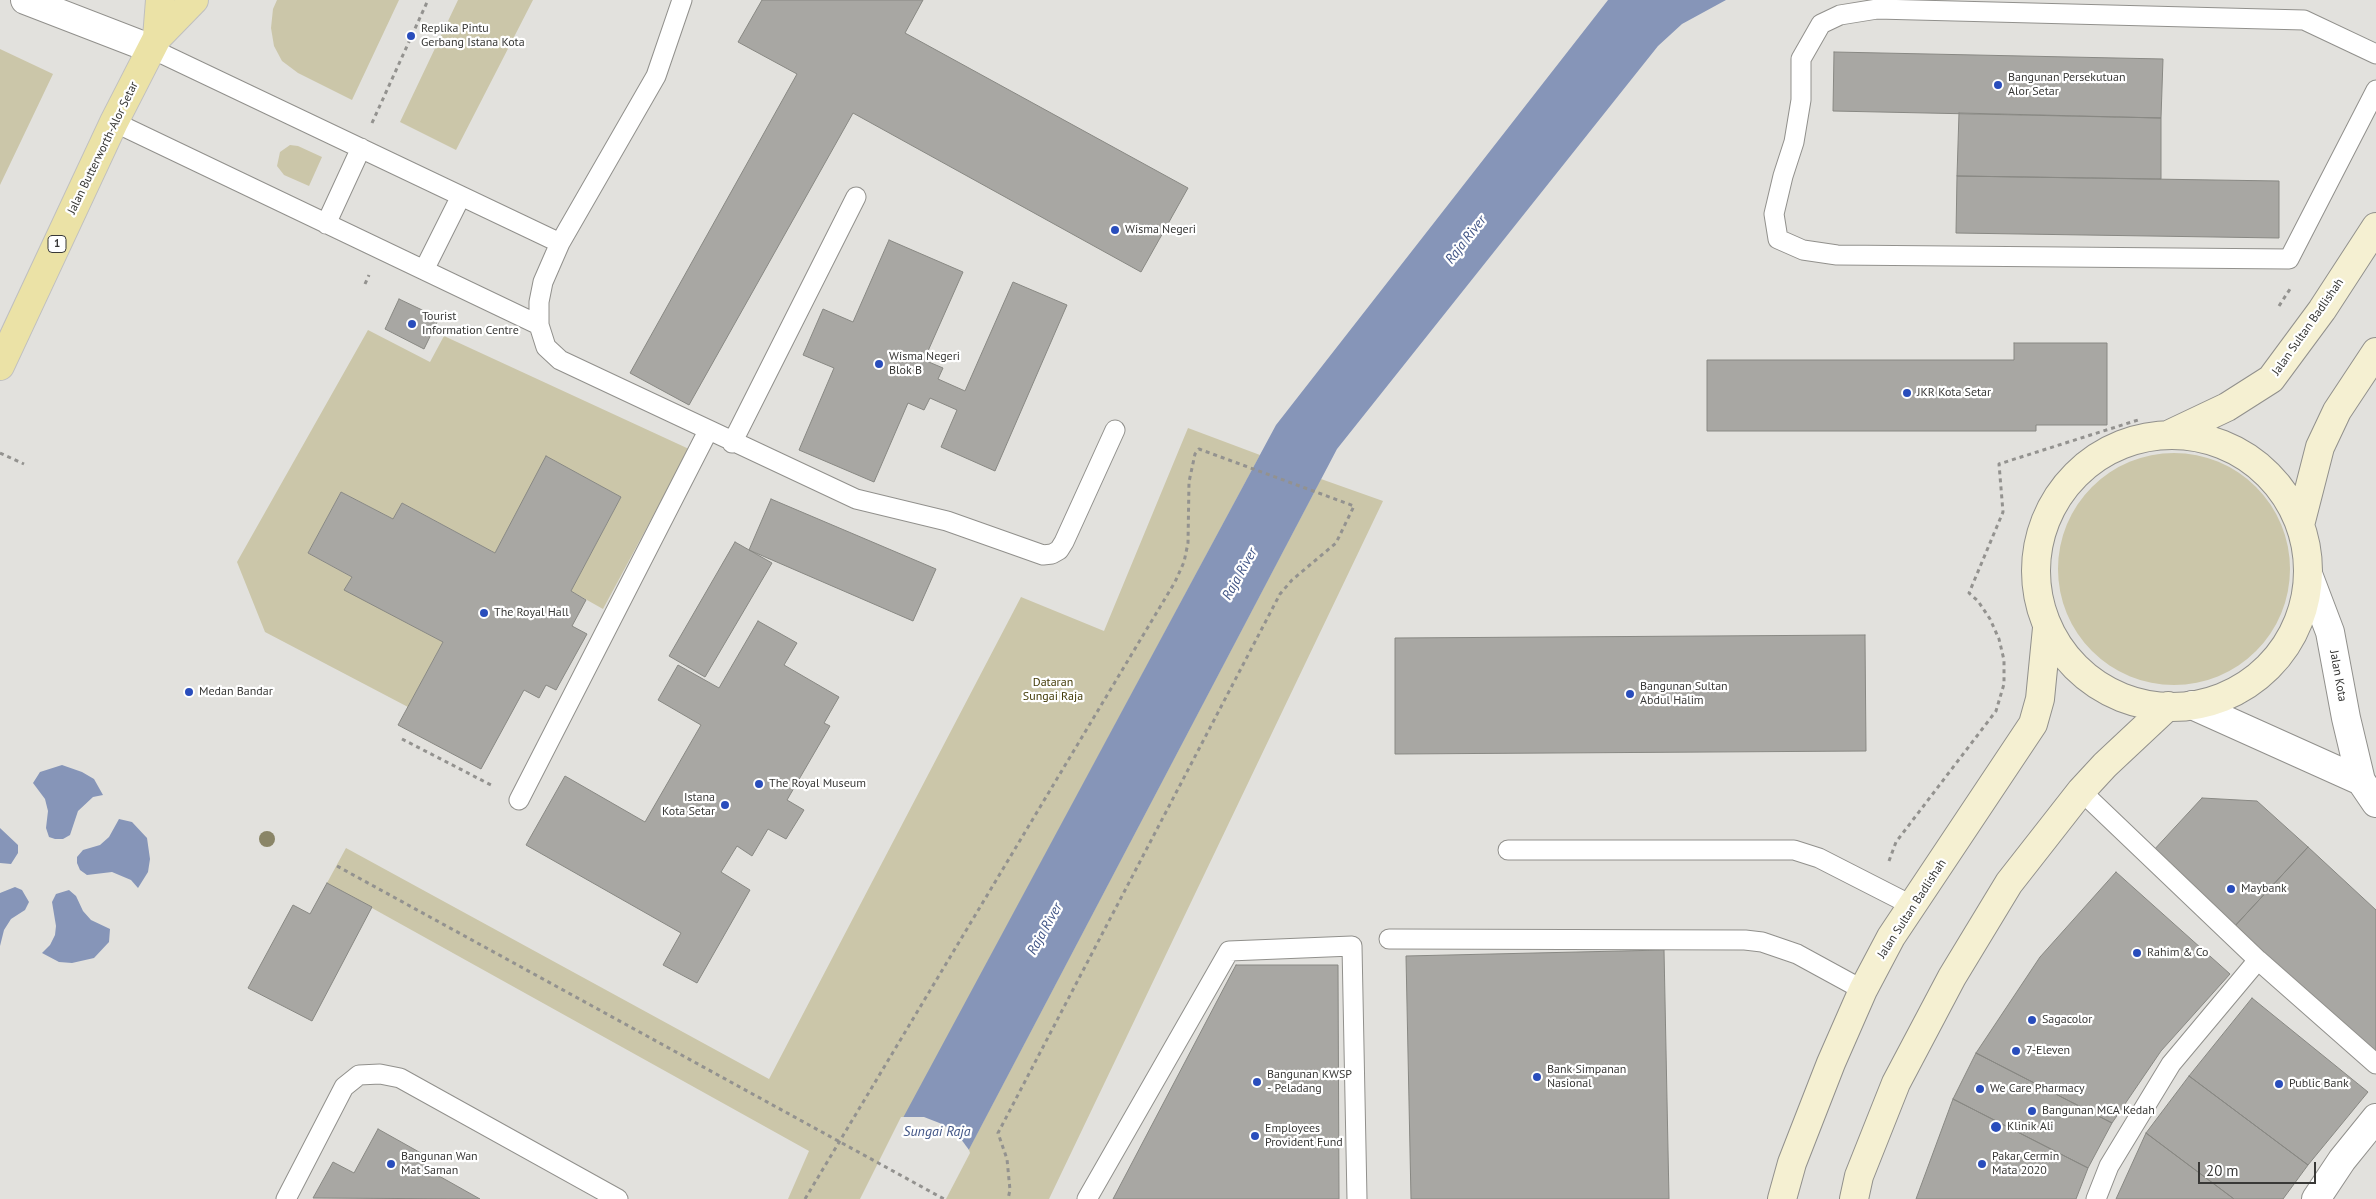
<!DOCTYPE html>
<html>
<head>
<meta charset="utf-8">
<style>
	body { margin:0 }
	#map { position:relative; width:2376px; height:1199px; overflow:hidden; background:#e2e1dd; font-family:"PT Sans",sans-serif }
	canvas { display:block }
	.scale { position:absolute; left:2198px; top:1162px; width:118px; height:22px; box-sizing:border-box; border:2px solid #383836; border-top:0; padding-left:6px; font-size:15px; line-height:18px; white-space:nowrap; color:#383836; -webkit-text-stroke:4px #fff; paint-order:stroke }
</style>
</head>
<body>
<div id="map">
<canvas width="2376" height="1199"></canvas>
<div class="scale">20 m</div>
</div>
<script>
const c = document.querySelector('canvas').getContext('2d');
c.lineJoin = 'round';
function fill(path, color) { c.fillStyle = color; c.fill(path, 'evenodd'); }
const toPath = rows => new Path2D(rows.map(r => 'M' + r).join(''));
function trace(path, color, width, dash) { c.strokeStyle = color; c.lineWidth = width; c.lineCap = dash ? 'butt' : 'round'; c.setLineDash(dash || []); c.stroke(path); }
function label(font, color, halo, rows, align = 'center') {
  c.font = font + ' "PT Sans",sans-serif'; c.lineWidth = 4.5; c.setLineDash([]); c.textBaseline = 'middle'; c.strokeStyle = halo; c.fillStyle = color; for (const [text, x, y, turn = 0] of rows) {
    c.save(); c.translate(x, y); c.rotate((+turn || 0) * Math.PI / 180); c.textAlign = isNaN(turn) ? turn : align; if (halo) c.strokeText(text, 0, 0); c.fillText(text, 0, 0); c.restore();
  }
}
const green = toPath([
	[277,0,399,0,352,100,298,73,282,61,274,46,271,28,273,9],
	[458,0,533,0,456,150,400,122],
	[0,49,53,74,0,185],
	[290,145,298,146,322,157,309,186,284,175,277,166,280,152],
	[368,330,430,362,444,336,689,449,603,609,571,591,621,497,547,457,495,553,402,503,393,519,341,492,308,553,352,577,345,589,443,642,408,707,265,632,237,562],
	[1188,428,1260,455,905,1116,969,1149,1321,479,1383,501,1049,1199,788,1199,809,1151,327,883,346,848,769,1079,1021,597,1104,631],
	'2058 569a116 116 0 1 1 232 0a116 116 0 1 1-232 0Z'
]);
const water = toPath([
	[1608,0,1726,0,1682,24,1658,46,1337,449,943,1199,863,1199,904,1116,1276,425],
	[62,765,82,772,94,779,103,795,93,797,78,811,70,835,63,839,55,839,49,837,46,828,48,811,45,799,33,783,40,772],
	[119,819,132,822,147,838,150,859,148,872,138,888,131,880,112,872,87,875,80,870,77,863,77,857,83,850,100,845,109,837],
	[0,828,18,845,18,853,11,864,0,863],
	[15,887,22,890,29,902,25,910,11,919,4,930,0,946,0,893],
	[69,890,76,896,83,911,91,920,110,929,109,942,94,958,72,963,59,962,42,953,50,945,55,935,56,926,52,902,56,894]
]);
const pier = toPath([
	[901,1117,924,1117,942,1124,958,1135,969,1150,970,1153,946,1199,860,1199]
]);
const building = toPath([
	[762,0,923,0,905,33,1188,188,1141,272,853,113,689,405,630,373,797,74,738,42,762,0],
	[1834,52,2163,59,2161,118,1833,111,1834,52],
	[1959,113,2161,118,2161,179,1957,176,1959,113],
	[1957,176,2279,181,2279,238,1956,233,1957,176],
	[889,240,963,272,924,360,943,368,938,379,965,391,1013,282,1067,305,995,471,941,447,957,410,930,398,924,410,908,403,874,482,799,450,834,368,803,355,823,309,853,322,889,240],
	[399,299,439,318,424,349,385,329,399,299],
	[2014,343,2107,343,2107,425,2036,425,2036,431,1707,431,1707,360,2014,360,2014,343],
	[546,456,621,497,571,591,586,600,572,626,587,634,556,690,546,685,539,698,524,690,481,769,398,725,443,642,344,590,352,577,308,553,341,492,393,519,402,503,495,553,546,456],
	[771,499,936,569,913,621,749,550,771,499],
	[735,542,772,563,705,677,669,656,735,542],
	[758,621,797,643,784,665,839,697,824,723,830,726,787,800,804,810,786,839,768,829,752,856,737,846,721,872,750,890,697,983,663,965,681,933,526,845,565,776,645,822,701,725,658,700,678,665,719,688,758,621],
	[1865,635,1866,751,1395,754,1395,638,1865,635],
	[2202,798,2257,801,2308,847,2234,927,2152,852,2202,798],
	[2308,847,2376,910,2376,1056,2234,927,2308,847],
	[2116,872,2230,974,2161,1051,2112,1123,1976,1053,2040,957,2116,872],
	[327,883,372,907,312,1021,248,988,293,905,310,914,327,883],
	[1664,950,1669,1199,1411,1199,1406,956,1664,950],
	[1236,965,1338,965,1339,1199,1113,1199,1236,965],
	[2252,998,2368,1092,2308,1165,2189,1076,2252,998],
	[1976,1053,2112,1123,2088,1168,1953,1099,1976,1053],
	[2189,1076,2308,1165,2283,1199,2234,1199,2146,1133,2189,1076],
	[1953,1099,2088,1168,2076,1199,1916,1199,1953,1099],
	[378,1129,428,1157,423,1167,480,1199,313,1198,333,1162,354,1173,378,1129],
	[2146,1133,2234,1199,2116,1199,2146,1133]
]);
const path = toPath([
	[372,123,428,0],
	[365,284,369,275],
	[2279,306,2290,289],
	[0,453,24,464],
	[402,739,493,786],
	[1889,861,1896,842,1996,711,2004,684,2004,660,1999,639,1990,619,1978,601,1969,593,2003,512,1999,464,2138,420],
	[337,866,944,1199],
	[805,1199,1175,582,1184,562,1188,543,1189,482,1195,454,1199,449,1354,506,1336,543,1292,580,1280,594,998,1133,1007,1159,1010,1190,1008,1199]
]);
const lane = toPath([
	[682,0,656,76,560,243,543,282,539,302,539,325,546,347,560,360,856,499,947,521,1043,555,1052,554,1059,550,1064,542,1115,430],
	[152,49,560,243],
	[2376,54,2304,20,1877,9,1840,15,1821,24,1801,59,1801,100,1794,142,1783,176,1774,214,1778,239,1803,250,1837,255,2289,259,2376,90],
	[114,122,539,325],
	[326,224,361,148],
	[424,270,461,196],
	[732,443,856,197],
	[2081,791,2258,960,2376,1064],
	[519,800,708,431],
	[1508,850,1794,850,1819,858,1913,906],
	[1389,939,1745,940,1762,942,1797,954,1863,990],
	[286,1199,344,1087,359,1075,380,1074,400,1078,618,1199],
	[1087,1199,1229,951,1352,946,1357,1199],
	[2096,1199,2109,1166,2171,1064,2258,960]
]);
const street = toPath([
	[25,0,152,49],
	[2308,574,2330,632,2346,718,2361,781,2376,803],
	[2192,705,2361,781],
	[2316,1199,2342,1160,2376,1118]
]);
const secondary = toPath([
	[2170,434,2227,407,2271,379,2322,310,2376,227],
	'2036 571a136 136 0 1 1 272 0a136 136 0 1 1-272 0Z',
	[2300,525,2320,447,2337,411,2376,352],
	[1782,1199,1792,1163,1831,1063,1863,990,1891,937,2033,724,2040,699,2047,628],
	[1854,1199,1859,1176,1896,1083,1952,977,2009,883,2081,791,2105,765,2168,706]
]);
const primary = toPath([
	[157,38,160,0],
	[0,366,114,122,157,38,194,0]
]);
const trees = [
	[267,839]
];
const markers = [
	[411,36,5,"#294dbc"],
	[1998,85,5,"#294dbc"],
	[1115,230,5,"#294dbc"],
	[412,324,5,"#294dbc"],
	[879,364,5,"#294dbc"],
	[1907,393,5,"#294dbc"],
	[484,613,5,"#294dbc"],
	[189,692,5,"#294dbc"],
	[1630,694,5,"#294dbc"],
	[759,784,5,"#294dbc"],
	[725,805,5,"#294dbc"],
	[2231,889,5,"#294dbc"],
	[2137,953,5,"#294dbc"],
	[2032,1020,5,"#294dbc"],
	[2016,1051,5,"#294dbc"],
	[1537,1077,5,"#294dbc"],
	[1257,1082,5,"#294dbc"],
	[2279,1084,5,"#294dbc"],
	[1980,1089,5,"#294dbc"],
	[2032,1111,5,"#294dbc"],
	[1996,1127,6,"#294dbc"],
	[1255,1136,5,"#294dbc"],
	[391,1164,5,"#294dbc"],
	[1982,1164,5,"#294dbc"]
];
const shields = [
	[57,244,18]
];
const shieldNames = [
	["1",57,244]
];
const poiNames = [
	["Replika Pintu",421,29],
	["Gerbang Istana Kota",421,43],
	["Bangunan Persekutuan",2008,78],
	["Alor Setar",2008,92],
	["Wisma Negeri",1125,230],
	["Tourist",422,317],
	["Information Centre",422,331],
	["Wisma Negeri",889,357],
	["Blok B",889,371],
	["JKR Kota Setar",1917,393],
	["The Royal Hall",494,613],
	["Bangunan Sultan",1640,687],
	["Abdul Halim",1640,701],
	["Medan Bandar",199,692],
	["The Royal Museum",769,784],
	["Istana",715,798,"right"],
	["Kota Setar",715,812,"right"],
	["Maybank",2241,889],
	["Rahim & Co",2147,953],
	["Sagacolor",2042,1020],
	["7-Eleven",2026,1051],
	["Bank Simpanan",1547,1070],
	["Nasional",1547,1084],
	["Bangunan KWSP",1267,1075],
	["- Peladang",1267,1089],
	["Public Bank",2289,1084],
	["We Care Pharmacy",1990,1089],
	["Bangunan MCA Kedah",2042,1111],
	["Klinik Ali",2007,1127],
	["Employees",1265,1129],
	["Provident Fund",1265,1143],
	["Bangunan Wan",401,1157],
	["Mat Saman",401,1171],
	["Pakar Cermin",1992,1157],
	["Mata 2020",1992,1171]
];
const streetNames = [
	["Jalan Butterworth-Alor Setar",103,148,-64],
	["Jalan Sultan Badlishah",2308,327,-55],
	["Jalan Kota",2338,676,80],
	["Jalan Sultan Badlishah",1912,909,-57]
];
const parkNames = [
	["Dataran",1053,683],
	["Sungai Raja",1053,697]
];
const waterNames = [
	["Raja River",1466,240,-52],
	["Raja River",1240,574,-61],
	["Raja River",1045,929,-61],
	["Sungai Raja",937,1132]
];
fill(green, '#cbc6a9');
fill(water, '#8695b8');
fill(pier, '#e2e1dd');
fill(building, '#a8a7a3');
trace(building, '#888883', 1);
trace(lane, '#91908c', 21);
trace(street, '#91908c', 30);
trace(secondary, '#91908c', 30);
trace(primary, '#bfbfbf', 30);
trace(path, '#93928f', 3, [4, 4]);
trace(lane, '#fff', 19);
trace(street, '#fff', 28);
trace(secondary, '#f5f0d2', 28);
trace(primary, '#ebe2a6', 28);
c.fillStyle = '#8a8567';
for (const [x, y] of trees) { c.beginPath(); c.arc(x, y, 8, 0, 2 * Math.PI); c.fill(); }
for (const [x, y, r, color] of markers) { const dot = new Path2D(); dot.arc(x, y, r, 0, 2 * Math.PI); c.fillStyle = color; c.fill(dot); trace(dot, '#fff', 2); }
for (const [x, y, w] of shields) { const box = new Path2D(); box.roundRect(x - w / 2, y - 8.5, w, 17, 4); c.fillStyle = '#fff'; c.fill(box); trace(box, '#383836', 1); }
label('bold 11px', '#383836', null, shieldNames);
label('12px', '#383836', '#fff', poiNames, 'left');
label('12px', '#383836', '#fff', streetNames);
label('12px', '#423a06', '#fff', parkNames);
label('italic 14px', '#405485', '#fff', waterNames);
</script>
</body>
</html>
